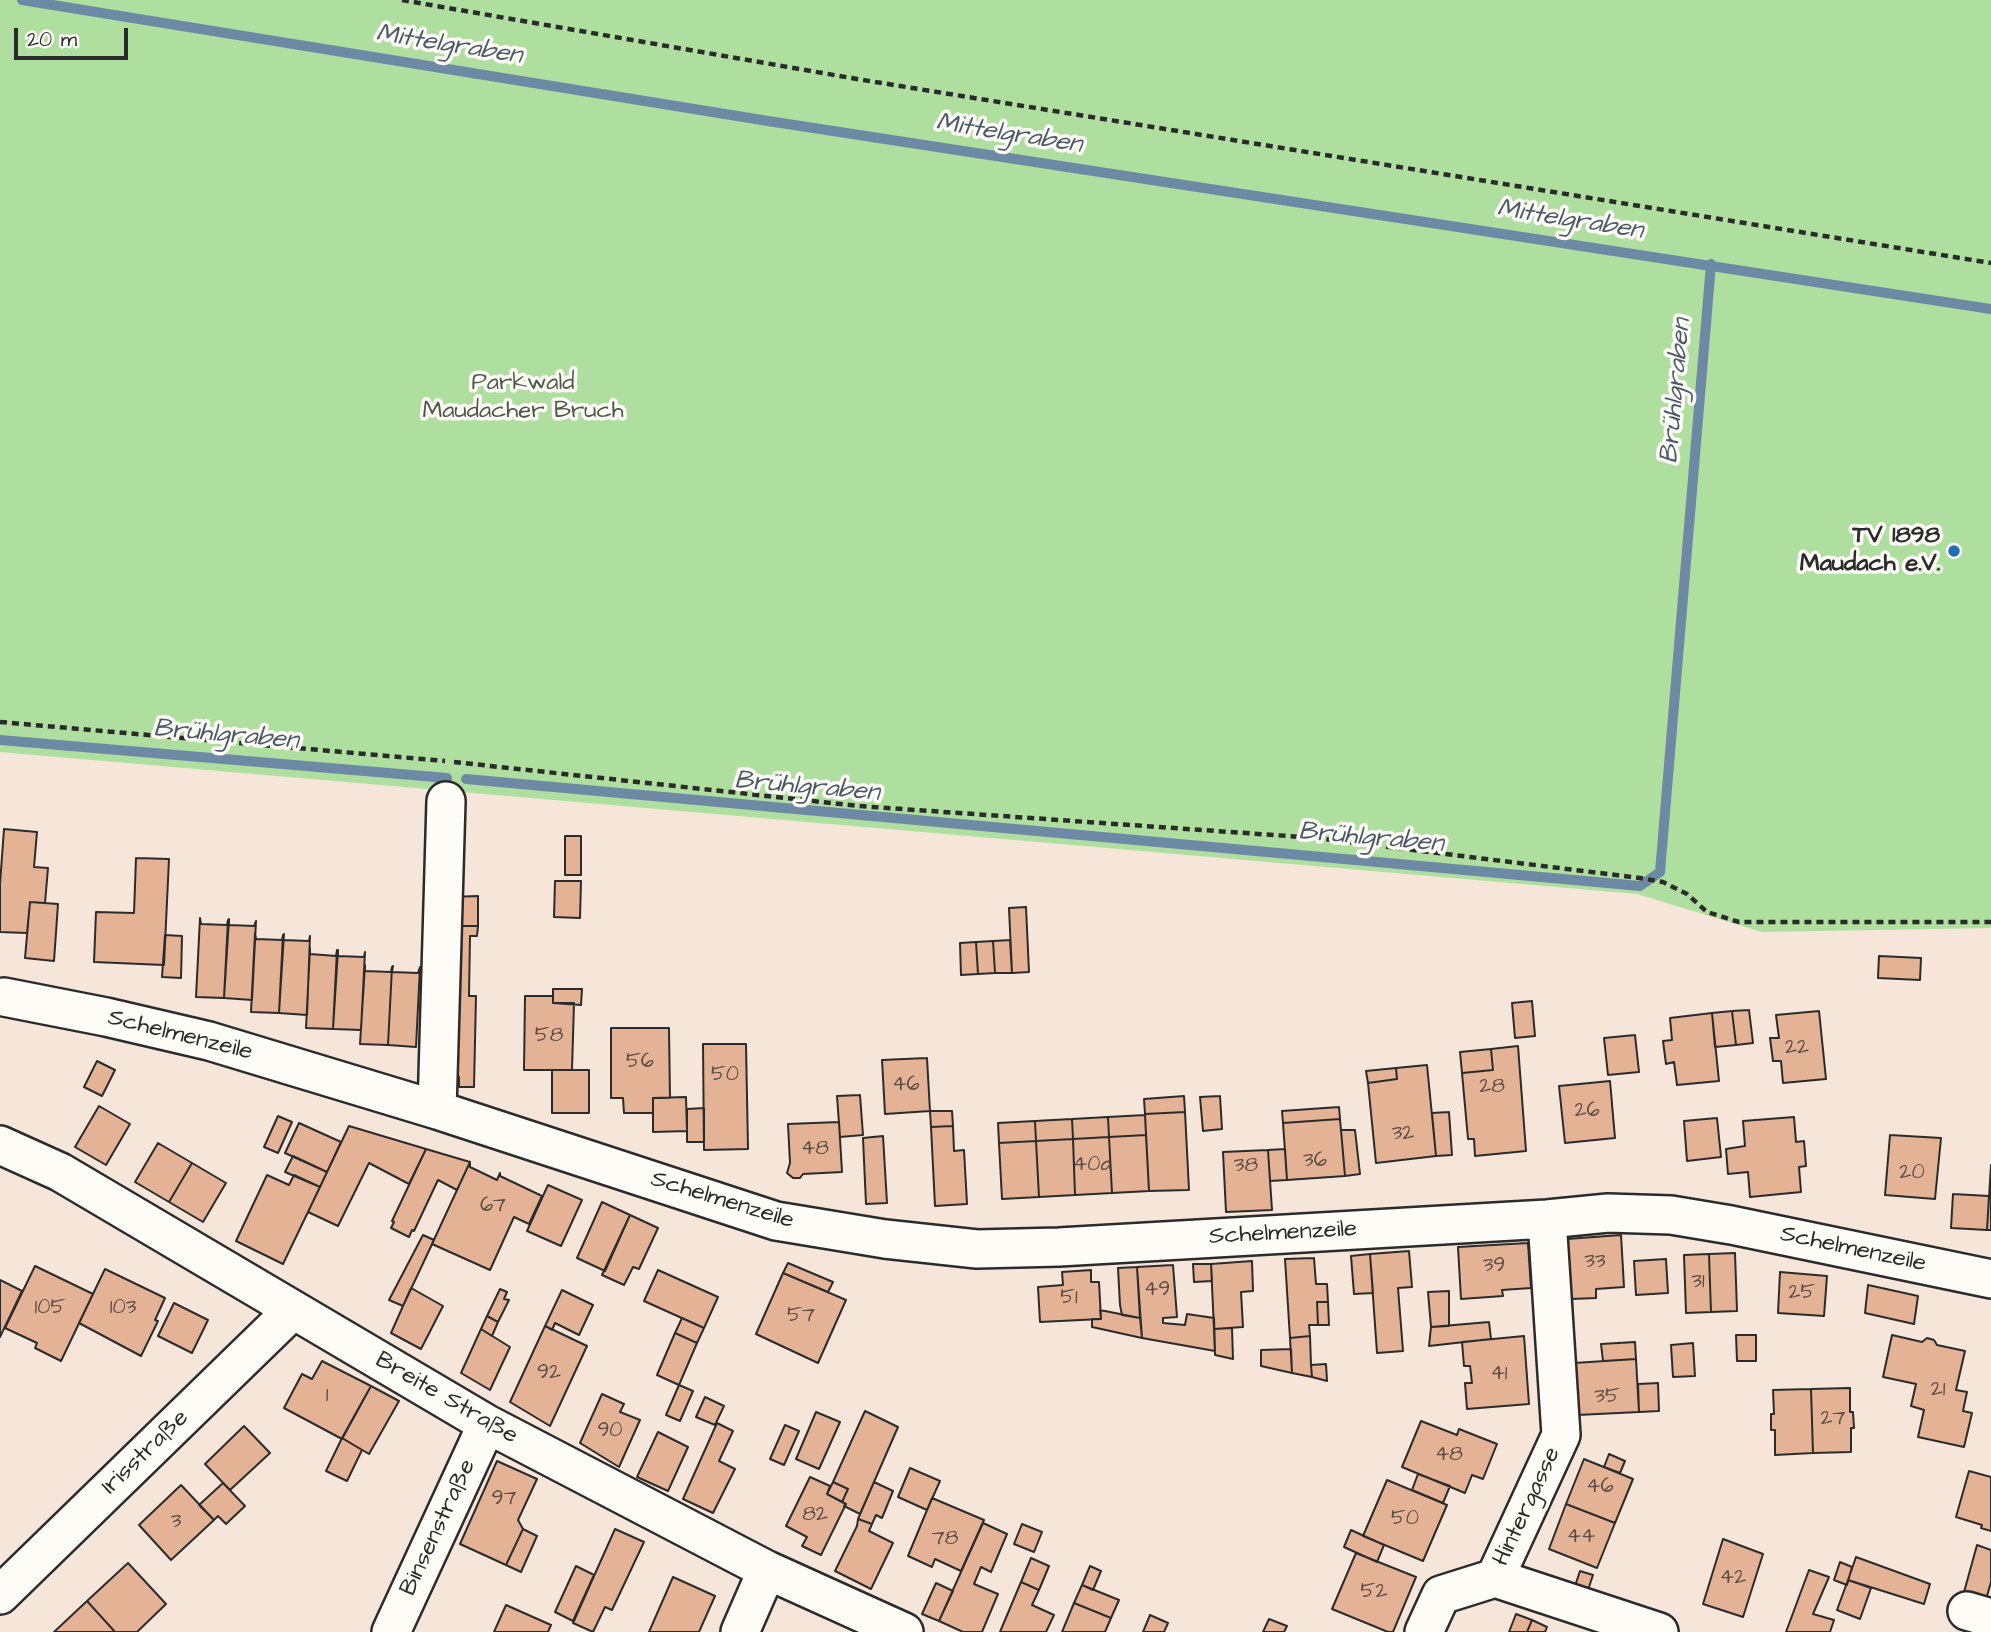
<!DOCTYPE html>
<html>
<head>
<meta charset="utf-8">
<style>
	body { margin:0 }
	#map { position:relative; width:1991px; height:1632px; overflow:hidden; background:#f6e6da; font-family:"Architects Daughter",sans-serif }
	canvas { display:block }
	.scale { position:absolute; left:14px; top:28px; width:114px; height:32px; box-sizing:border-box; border:4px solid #2b2b2b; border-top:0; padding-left:9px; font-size:21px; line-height:24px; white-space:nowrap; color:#2b2b2b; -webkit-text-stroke:5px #fdfcf7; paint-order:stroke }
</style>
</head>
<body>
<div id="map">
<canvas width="1991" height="1632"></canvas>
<div class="scale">20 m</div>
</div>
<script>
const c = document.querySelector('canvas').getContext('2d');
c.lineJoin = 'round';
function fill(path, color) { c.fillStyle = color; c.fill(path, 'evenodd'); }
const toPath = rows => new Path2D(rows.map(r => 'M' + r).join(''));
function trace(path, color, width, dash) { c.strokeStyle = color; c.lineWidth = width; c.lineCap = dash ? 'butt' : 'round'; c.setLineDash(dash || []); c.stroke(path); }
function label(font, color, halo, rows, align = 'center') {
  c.font = font + ' "Architects Daughter",sans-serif'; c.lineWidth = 7; c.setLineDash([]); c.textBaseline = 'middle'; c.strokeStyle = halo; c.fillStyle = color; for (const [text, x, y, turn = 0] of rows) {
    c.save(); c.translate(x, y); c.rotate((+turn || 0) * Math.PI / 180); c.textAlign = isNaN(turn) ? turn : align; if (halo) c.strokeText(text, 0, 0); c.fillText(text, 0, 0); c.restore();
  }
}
const green = toPath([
	[0,0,1991,0,1991,928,1762,932,1637,894,0,752]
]);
const stream = toPath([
	[22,0,768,121,1991,309],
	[0,740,447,778],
	[466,779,1640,886,1660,872,1711,264]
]);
const building = toPath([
	[4,829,37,832,34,867,48,868,45,903,30,902,27,933,0,932,0,884,4,829],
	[565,836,581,836,581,875,565,875,565,836],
	[136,858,169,859,164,965,94,962,96,912,134,913,136,858],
	[555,881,581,881,580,918,554,917,555,881],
	[478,896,478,926,450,926,449,897,478,896],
	[30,902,58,904,54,961,25,958,30,902],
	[1026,907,1029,972,1012,973,1009,908,1026,907],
	[200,918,201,924,227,925,228,920,224,998,196,997,200,918],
	[229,919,229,925,254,926,256,921,252,1000,224,998,229,919],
	[450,926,478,926,477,936,470,936,469,996,476,996,474,1087,459,1087,459,1077,447,1078,450,926],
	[255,933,256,939,282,940,283,935,279,1013,251,1012,255,933],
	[284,934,283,940,309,941,310,936,307,1015,279,1013,284,934],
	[165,935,182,936,181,978,162,977,165,935],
	[1010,940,1012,973,995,973,993,941,1010,940],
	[993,941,995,973,978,974,976,942,993,941],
	[976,942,978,974,961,975,960,943,976,942],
	[310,948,310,954,336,956,337,950,333,1029,306,1028,310,948],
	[338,950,338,956,364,957,365,952,361,1030,333,1029,338,950],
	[1879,956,1921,958,1920,980,1878,978,1879,956],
	[365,965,365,971,391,972,392,967,388,1045,360,1044,365,965],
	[393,966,392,972,418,973,420,967,416,1047,388,1045,392,967,393,966],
	[553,989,582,989,581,1005,553,1003,553,989],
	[525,996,553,996,553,1003,574,1003,572,1070,524,1070,525,996],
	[1532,1001,1535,1036,1515,1038,1512,1003,1532,1001],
	[1749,1010,1753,1043,1736,1045,1732,1011,1749,1010],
	[1732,1011,1736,1045,1715,1047,1712,1013,1732,1011],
	[1819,1011,1826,1079,1783,1083,1781,1061,1773,1061,1770,1038,1779,1038,1776,1015,1819,1011],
	[1712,1013,1719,1081,1677,1085,1674,1062,1666,1064,1663,1041,1672,1040,1670,1018,1712,1013],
	[611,1028,669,1028,670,1098,653,1098,653,1113,624,1113,623,1098,611,1098,611,1028],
	[1635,1035,1639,1072,1608,1075,1604,1038,1635,1035],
	[703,1044,746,1044,748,1149,704,1150,703,1044],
	[1518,1046,1526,1151,1475,1156,1474,1139,1468,1139,1462,1073,1493,1070,1491,1049,1518,1046],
	[1491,1049,1493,1070,1462,1073,1460,1052,1491,1049],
	[927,1058,930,1111,885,1114,882,1060,927,1058],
	[97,1061,115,1070,102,1096,84,1087,97,1061],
	[1427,1065,1436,1156,1376,1163,1368,1083,1397,1079,1396,1068,1427,1065],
	[1396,1068,1397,1079,1368,1083,1366,1071,1396,1068],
	[552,1070,589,1070,589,1113,552,1113,552,1070],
	[1610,1081,1615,1138,1565,1143,1559,1086,1610,1081],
	[860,1095,863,1135,840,1137,837,1096,860,1095],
	[1184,1096,1185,1112,1145,1114,1144,1099,1184,1096],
	[1220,1096,1222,1129,1203,1131,1200,1097,1220,1096],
	[686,1097,687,1131,653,1132,653,1098,686,1097],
	[99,1106,130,1124,106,1165,75,1147,99,1106],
	[1339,1107,1340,1119,1283,1123,1282,1111,1339,1107],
	[704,1108,704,1142,687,1142,687,1109,704,1108],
	[930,1111,952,1111,953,1126,931,1127,930,1111],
	[1185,1112,1189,1190,1149,1191,1145,1114,1185,1112],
	[1449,1112,1452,1155,1436,1156,1432,1113,1449,1112],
	[1145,1115,1146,1135,1109,1137,1108,1117,1145,1115],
	[278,1116,292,1122,278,1153,264,1147,278,1116],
	[1108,1117,1109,1137,1073,1139,1072,1119,1108,1117],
	[1794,1117,1796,1142,1804,1141,1806,1166,1799,1167,1801,1192,1750,1197,1748,1172,1728,1174,1726,1149,1745,1146,1743,1121,1794,1117],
	[1717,1118,1721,1157,1687,1161,1684,1121,1717,1118],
	[1072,1119,1073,1139,1036,1141,1035,1121,1072,1119],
	[1340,1119,1345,1176,1287,1180,1283,1123,1340,1119],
	[1035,1121,1036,1141,999,1143,998,1123,1035,1121],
	[839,1122,842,1172,803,1174,800,1178,793,1178,787,1173,790,1163,788,1124,839,1122],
	[299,1123,341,1142,327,1172,285,1153,299,1123],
	[349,1126,426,1149,409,1184,369,1163,338,1226,308,1212,349,1126],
	[953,1126,954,1151,964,1150,967,1204,935,1206,931,1127,953,1126],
	[1341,1130,1355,1130,1360,1174,1345,1176,1341,1130],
	[1146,1135,1149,1191,1112,1193,1109,1137,1146,1135],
	[1890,1135,1941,1138,1935,1199,1885,1195,1890,1135],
	[883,1136,887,1203,866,1204,863,1138,883,1136],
	[1109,1137,1112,1193,1075,1195,1073,1139,1109,1137],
	[1073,1139,1075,1195,1039,1197,1036,1141,1073,1139],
	[1036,1141,1039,1197,1002,1199,999,1143,1036,1141],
	[158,1143,192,1163,169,1202,135,1182,158,1143],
	[426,1149,470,1162,457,1190,438,1180,414,1231,412,1230,409,1237,391,1228,394,1222,392,1221,426,1149],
	[1285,1149,1287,1180,1270,1181,1268,1150,1285,1149],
	[1268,1150,1272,1210,1226,1212,1223,1152,1268,1150],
	[293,1156,327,1172,320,1187,285,1172,293,1156],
	[470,1162,470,1167,497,1180,500,1173,500,1176,542,1196,529,1224,514,1217,490,1270,432,1244,470,1162],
	[192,1163,226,1183,203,1222,169,1202,192,1163],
	[1991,1165,1991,1230,1987,1230,1991,1165],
	[267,1175,289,1185,294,1175,320,1187,283,1264,236,1241,267,1175],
	[548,1185,582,1200,561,1246,527,1231,548,1185],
	[1953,1194,1989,1196,1987,1230,1951,1228,1953,1194],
	[602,1202,630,1215,605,1271,577,1258,602,1202],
	[630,1215,658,1228,639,1269,633,1267,624,1285,602,1275,630,1215],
	[423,1235,434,1240,403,1306,389,1300,423,1235],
	[1621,1235,1624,1287,1596,1289,1596,1298,1571,1299,1567,1239,1621,1235],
	[1528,1243,1531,1288,1502,1290,1503,1296,1461,1299,1458,1247,1528,1243],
	[1409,1251,1412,1287,1398,1288,1403,1351,1377,1353,1370,1254,1409,1251],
	[1735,1253,1737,1311,1711,1312,1709,1254,1735,1253],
	[1370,1254,1373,1293,1354,1294,1351,1256,1370,1254],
	[1709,1254,1711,1312,1686,1313,1684,1255,1709,1254],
	[1314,1258,1316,1284,1327,1284,1328,1302,1317,1302,1318,1325,1309,1325,1310,1336,1290,1338,1285,1259,1314,1258],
	[1666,1259,1668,1293,1636,1295,1634,1261,1666,1259],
	[1252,1261,1253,1291,1241,1292,1243,1327,1214,1329,1211,1264,1252,1261],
	[788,1263,833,1282,828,1292,783,1273,788,1263],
	[1193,1264,1211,1264,1212,1281,1194,1282,1193,1264],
	[1173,1265,1177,1317,1163,1318,1163,1323,1185,1325,1187,1314,1214,1318,1215,1351,1142,1338,1137,1267,1173,1265],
	[35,1266,93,1294,61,1361,35,1348,37,1343,5,1328,35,1266],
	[1137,1267,1140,1318,1122,1315,1120,1305,1118,1268,1137,1267],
	[105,1269,165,1298,155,1320,158,1321,141,1356,79,1323,105,1269],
	[658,1270,718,1297,704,1328,644,1301,658,1270],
	[1091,1270,1091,1282,1099,1282,1101,1319,1040,1322,1038,1287,1063,1285,1062,1272,1091,1270],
	[1780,1272,1827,1276,1824,1316,1778,1313,1780,1272],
	[783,1273,846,1300,818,1363,756,1334,783,1273],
	[0,1280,22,1291,0,1337,0,1280],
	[1868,1285,1918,1296,1914,1324,1865,1313,1868,1285],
	[411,1288,443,1306,421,1349,391,1333,411,1288],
	[500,1289,507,1292,504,1299,509,1300,498,1322,487,1316,500,1289],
	[562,1290,593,1305,579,1335,555,1323,552,1330,545,1326,562,1290],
	[1449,1291,1449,1326,1431,1327,1428,1292,1449,1291],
	[1317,1302,1328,1302,1329,1325,1318,1325,1317,1302],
	[174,1303,208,1320,192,1353,158,1336,174,1303],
	[1100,1310,1140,1318,1142,1338,1092,1327,1092,1319,1101,1319,1100,1310],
	[487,1316,498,1322,492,1336,481,1329,487,1316],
	[682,1318,704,1328,697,1343,675,1333,682,1318],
	[1489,1322,1491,1339,1429,1346,1431,1327,1489,1322],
	[545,1326,587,1346,550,1426,510,1402,545,1326],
	[1232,1328,1233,1359,1215,1355,1214,1329,1232,1328],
	[481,1329,510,1347,490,1390,461,1373,481,1329],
	[675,1333,697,1343,679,1385,657,1375,675,1333],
	[1736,1335,1756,1335,1756,1361,1737,1361,1736,1335],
	[1892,1335,1922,1342,1927,1338,1934,1340,1937,1345,1965,1351,1956,1390,1967,1392,1963,1411,1972,1413,1964,1447,1918,1437,1924,1410,1911,1406,1916,1384,1883,1377,1892,1335],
	[1310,1336,1311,1365,1312,1377,1292,1373,1290,1338,1310,1336],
	[1524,1336,1529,1404,1467,1409,1465,1383,1472,1383,1470,1366,1464,1366,1462,1342,1524,1336],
	[1635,1342,1636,1359,1603,1361,1601,1344,1635,1342],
	[1693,1343,1695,1376,1673,1377,1671,1345,1693,1343],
	[1291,1349,1292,1373,1261,1366,1261,1350,1291,1349],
	[1636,1359,1639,1412,1577,1415,1574,1363,1636,1359],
	[322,1361,371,1386,342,1439,284,1408,302,1374,312,1379,322,1361],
	[1326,1364,1327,1381,1312,1377,1311,1365,1326,1364],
	[1658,1383,1659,1411,1639,1412,1638,1384,1658,1383],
	[679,1385,693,1391,680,1421,666,1415,679,1385],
	[371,1386,399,1401,369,1454,342,1438,371,1386],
	[1850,1388,1850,1412,1853,1412,1854,1428,1851,1428,1851,1452,1813,1453,1811,1389,1850,1388],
	[1811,1389,1813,1453,1775,1455,1775,1430,1771,1430,1771,1414,1774,1414,1773,1390,1811,1389],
	[602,1394,624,1404,620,1412,640,1420,619,1467,580,1443,602,1394],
	[705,1397,724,1406,715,1425,696,1417,705,1397],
	[865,1411,898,1427,860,1514,844,1506,846,1504,842,1502,848,1489,833,1482,865,1411],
	[816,1412,840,1422,819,1469,796,1459,816,1412],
	[1421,1421,1457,1435,1459,1429,1497,1444,1483,1479,1472,1475,1465,1493,1402,1467,1421,1421],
	[717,1423,733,1431,719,1461,735,1469,713,1513,683,1499,717,1423],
	[785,1425,799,1431,784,1465,770,1459,785,1425],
	[244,1426,270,1453,230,1490,205,1464,244,1426],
	[658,1432,688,1447,668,1491,637,1477,658,1432],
	[342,1438,362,1450,347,1481,326,1471,342,1438],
	[1609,1454,1625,1461,1620,1473,1604,1467,1609,1454],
	[1584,1459,1633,1479,1615,1523,1566,1504,1584,1459],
	[497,1461,537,1479,518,1520,523,1529,506,1565,460,1544,497,1461],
	[910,1468,940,1481,927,1510,898,1497,910,1468],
	[1969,1471,1991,1477,1991,1531,1981,1528,1982,1525,1956,1517,1969,1471],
	[1418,1474,1450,1486,1443,1503,1412,1490,1418,1474],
	[810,1477,830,1486,827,1494,846,1504,821,1555,802,1546,807,1537,786,1526,810,1477],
	[1387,1480,1447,1505,1423,1561,1363,1536,1387,1480],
	[833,1482,848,1489,842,1502,827,1494,833,1482],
	[874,1482,893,1491,882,1518,876,1515,872,1524,858,1519,874,1482],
	[223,1483,245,1506,226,1524,218,1516,214,1520,199,1505,223,1483],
	[181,1485,214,1520,171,1560,139,1525,181,1485],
	[932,1498,984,1520,961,1571,935,1559,932,1567,908,1556,932,1498],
	[1566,1504,1615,1523,1597,1568,1549,1549,1566,1504],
	[858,1519,872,1524,869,1531,893,1543,871,1589,835,1571,857,1526,858,1519],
	[983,1523,1007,1534,991,1572,981,1567,974,1584,998,1594,982,1632,963,1632,939,1621,983,1523],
	[1022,1524,1042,1532,1034,1552,1014,1544,1022,1524],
	[523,1529,537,1536,521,1572,506,1565,523,1529],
	[615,1529,644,1542,612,1610,605,1607,593,1632,573,1623,615,1529],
	[1351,1530,1384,1545,1377,1562,1344,1547,1351,1530],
	[1723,1539,1763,1554,1743,1617,1703,1604,1723,1539],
	[1977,1545,1991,1550,1991,1582,1983,1610,1961,1603,1977,1545],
	[1356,1553,1416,1577,1393,1632,1388,1632,1332,1609,1356,1553],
	[1856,1557,1930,1584,1924,1604,1848,1580,1856,1557],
	[1031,1558,1049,1566,1039,1590,1021,1582,1031,1558],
	[1840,1562,1852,1567,1847,1585,1834,1580,1840,1562],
	[128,1563,166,1604,137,1632,115,1632,87,1601,128,1563],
	[576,1566,594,1575,573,1621,555,1612,576,1566],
	[1090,1566,1101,1571,1093,1590,1082,1585,1090,1566],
	[1809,1570,1829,1577,1813,1614,1834,1620,1830,1632,1786,1632,1809,1570],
	[1580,1571,1593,1575,1588,1590,1575,1586,1580,1571],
	[673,1577,715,1596,699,1632,649,1632,673,1577],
	[1848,1580,1871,1588,1860,1619,1837,1610,1848,1580],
	[1021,1582,1039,1590,1032,1605,1054,1615,1046,1632,1000,1632,1021,1582],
	[936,1583,953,1591,939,1621,922,1614,936,1583],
	[1082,1585,1119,1600,1111,1618,1074,1603,1082,1585],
	[87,1601,115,1632,54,1632,87,1601],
	[1074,1603,1111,1618,1105,1632,1062,1632,1074,1603],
	[506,1605,551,1625,548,1632,494,1632,506,1605],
	[1516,1614,1532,1620,1527,1632,1509,1632,1516,1614],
	[1150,1615,1168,1623,1164,1632,1143,1632,1150,1615],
	[1269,1619,1287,1626,1284,1632,1263,1632,1269,1619],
	[1532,1620,1547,1627,1545,1632,1527,1632,1532,1620]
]);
const path = toPath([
	[402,0,857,79,1991,263],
	[0,722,445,761],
	[454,762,859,806,1316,838,1640,878,1663,882,1687,894,1707,912,1739,922,1991,922]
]);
const minor = toPath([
	[4,997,106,1017,209,1041,437,1110,776,1221,885,1239,977,1249,1059,1247,1547,1219,1608,1213,1671,1215,1731,1225,1991,1279],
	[437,1110,446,801],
	[0,1145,60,1172,487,1424,767,1570,904,1632],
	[1495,1578,1659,1632],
	[0,1595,293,1310],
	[1967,1611,1991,1618],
	[391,1632,487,1424],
	[740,1632,767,1570],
	[1424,1632,1441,1595,1495,1578,1561,1435,1547,1219]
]);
const markers = [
	[1954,551,7,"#1f6fb2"]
];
const numberNames = [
	["58",549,1037],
	["22",1797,1049],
	["56",640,1063],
	["50",725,1076],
	["46",906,1086],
	["28",1492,1088],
	["26",1587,1112],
	["32",1403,1135],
	["48",815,1150],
	["36",1315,1162],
	["40a",1092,1166],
	["38",1246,1167],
	["20",1912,1174],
	["67",493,1207],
	["33",1595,1263],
	["39",1494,1267],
	["31",1698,1283],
	["49",1157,1291],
	["25",1802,1294],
	["51",1069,1299],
	["105",50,1309],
	["103",123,1309],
	["57",801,1317],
	["92",549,1374],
	["41",1499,1375],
	["21",1938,1391],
	["1",327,1397],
	["35",1607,1398],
	["27",1833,1420],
	["90",610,1432],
	["48",1449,1456],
	["46",1600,1488],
	["97",504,1500],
	["82",815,1516],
	["50",1405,1520],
	["3",176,1523],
	["44",1581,1538],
	["78",945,1540],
	["42",1733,1579],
	["52",1374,1593]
];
const parkNames = [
	["Parkwald",523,384],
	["Maudacher Bruch",523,412]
];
const poiNames = [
	["TV 1898",1940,537],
	["Maudach e.V.",1940,565]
];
const streetNames = [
	["Schelmenzeile",180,1036,14],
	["Schelmenzeile",722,1201,17],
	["Schelmenzeile",1283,1234,-3],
	["Schelmenzeile",1853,1250,12],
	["Breite Straße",446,1399,30],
	["Irisstraße",146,1453,-44],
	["Hintergasse",1528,1507,-65],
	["Binsenstraße",439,1528,-65]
];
const waterNames = [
	["Mittelgraben",449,46,9],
	["Mittelgraben",1009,135,9],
	["Mittelgraben",1570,221,9],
	["Brühlgraben",1677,391,-85],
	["Brühlgraben",226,736,5],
	["Brühlgraben",807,788,5],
	["Brühlgraben",1371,839,5]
];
fill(green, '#afdf9f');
trace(stream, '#6e89a4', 10);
fill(building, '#e4b395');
trace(building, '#2b2b2b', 2);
trace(minor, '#2b2b2b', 42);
trace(path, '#2b2b2b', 4.5, [7, 5]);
trace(minor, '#fdfcf7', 37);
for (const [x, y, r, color] of markers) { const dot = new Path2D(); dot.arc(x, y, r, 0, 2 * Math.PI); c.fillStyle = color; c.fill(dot); trace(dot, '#fdfcf7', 2.5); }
label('21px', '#594d46', null, numberNames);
label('24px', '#4c5848', '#fdfcf7', parkNames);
label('bold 24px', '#2b2b2b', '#fdfcf7', poiNames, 'right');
label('24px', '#2b2b2b', '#fdfcf7', streetNames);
label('italic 26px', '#4c5a68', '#fdfcf7', waterNames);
</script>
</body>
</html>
